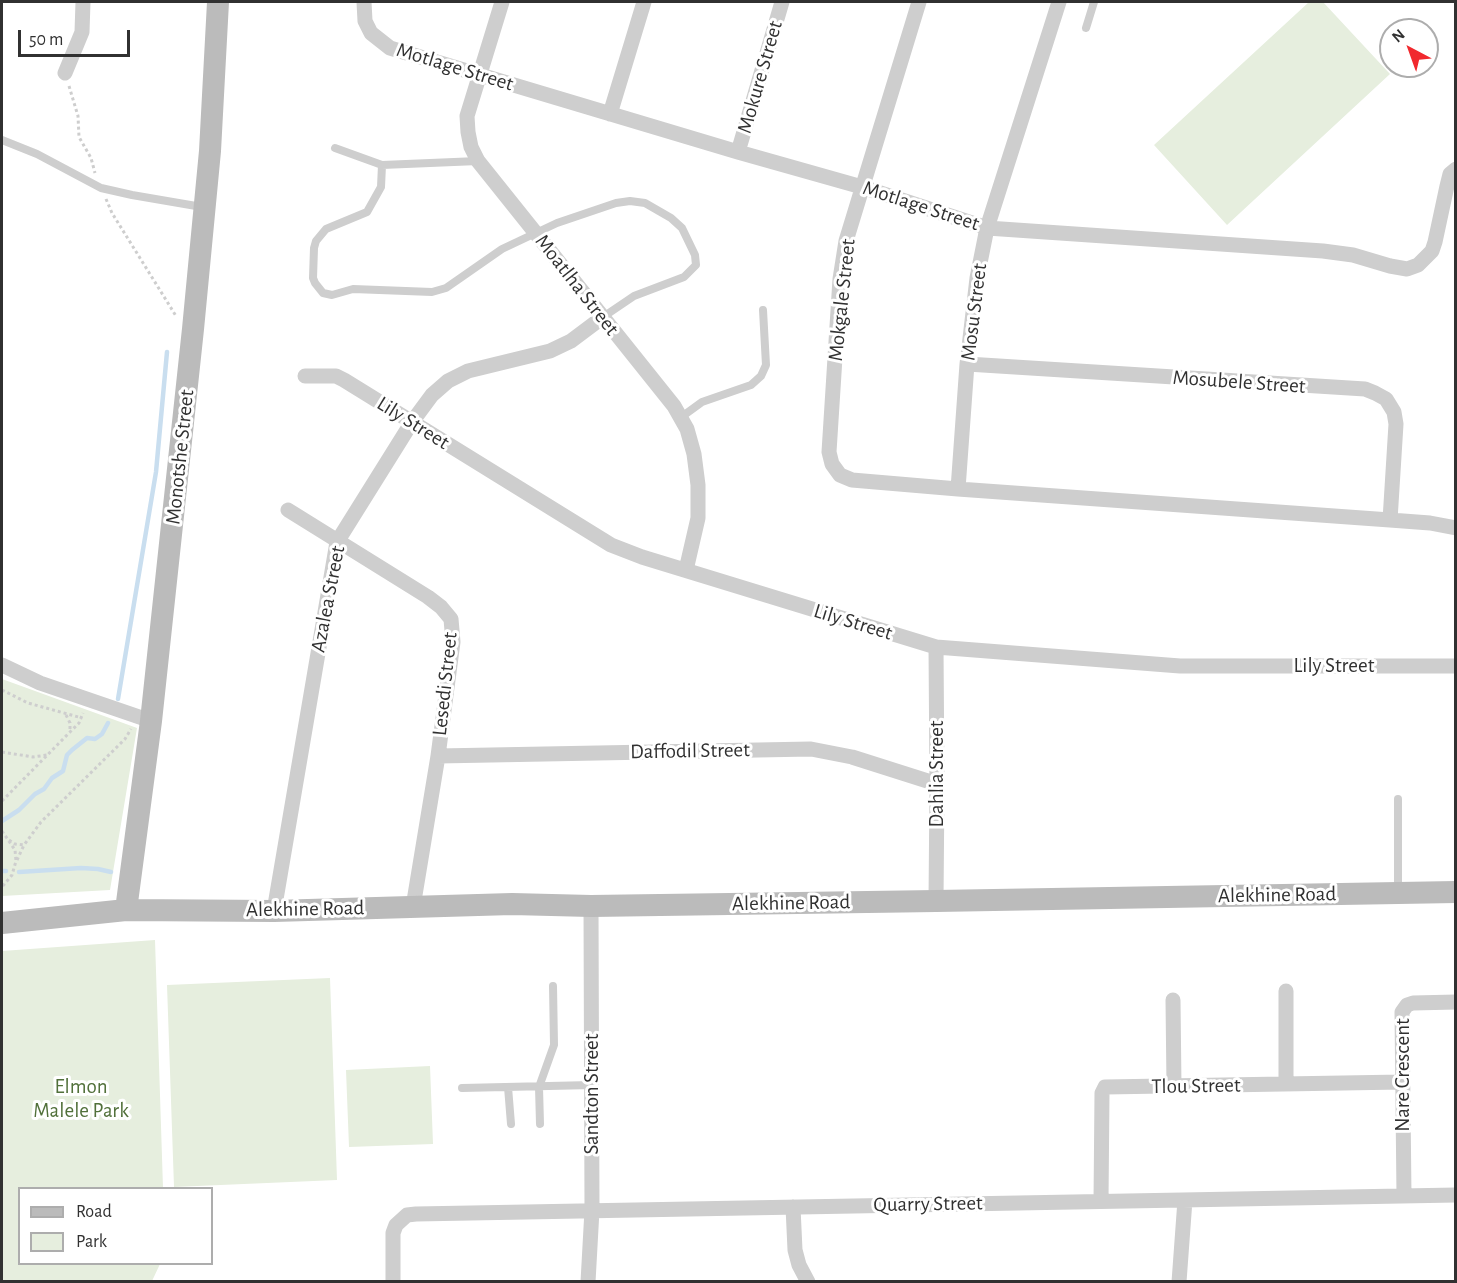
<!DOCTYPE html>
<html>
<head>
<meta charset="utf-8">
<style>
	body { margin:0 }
	#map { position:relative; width:1457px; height:1283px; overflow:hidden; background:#fff; font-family:"Alegreya Sans",sans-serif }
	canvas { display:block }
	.frame { position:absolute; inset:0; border:3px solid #313131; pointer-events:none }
	.legend { position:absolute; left:18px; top:1187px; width:195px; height:78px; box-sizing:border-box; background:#fff; border:2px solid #adadad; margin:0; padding:8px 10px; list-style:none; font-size:18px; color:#313131 }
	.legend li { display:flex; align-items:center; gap:12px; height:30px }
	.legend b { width:30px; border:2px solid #adadad }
	.north { position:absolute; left:1379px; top:18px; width:60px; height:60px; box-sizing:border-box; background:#fff; border:2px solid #adadad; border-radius:50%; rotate:319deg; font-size:16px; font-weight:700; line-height:24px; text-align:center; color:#313131 }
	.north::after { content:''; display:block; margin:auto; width:21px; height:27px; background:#f1292e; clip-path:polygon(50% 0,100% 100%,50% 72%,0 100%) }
	.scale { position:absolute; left:18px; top:30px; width:112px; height:27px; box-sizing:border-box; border:3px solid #313131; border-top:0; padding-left:8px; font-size:18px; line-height:21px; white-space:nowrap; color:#313131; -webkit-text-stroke:4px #fff; paint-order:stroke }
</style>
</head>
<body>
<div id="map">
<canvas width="1457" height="1283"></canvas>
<div class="frame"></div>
<ul class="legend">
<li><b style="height:8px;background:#bbb"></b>Road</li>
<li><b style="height:16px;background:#e6eede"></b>Park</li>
</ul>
<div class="north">N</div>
<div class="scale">50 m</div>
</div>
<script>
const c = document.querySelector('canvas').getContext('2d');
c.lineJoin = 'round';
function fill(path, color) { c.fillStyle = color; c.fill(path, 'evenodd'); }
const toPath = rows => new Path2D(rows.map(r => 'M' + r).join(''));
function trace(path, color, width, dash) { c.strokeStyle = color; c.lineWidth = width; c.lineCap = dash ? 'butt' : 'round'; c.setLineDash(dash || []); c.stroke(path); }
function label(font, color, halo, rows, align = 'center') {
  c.font = font + ' "Alegreya Sans",sans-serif'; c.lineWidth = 6; c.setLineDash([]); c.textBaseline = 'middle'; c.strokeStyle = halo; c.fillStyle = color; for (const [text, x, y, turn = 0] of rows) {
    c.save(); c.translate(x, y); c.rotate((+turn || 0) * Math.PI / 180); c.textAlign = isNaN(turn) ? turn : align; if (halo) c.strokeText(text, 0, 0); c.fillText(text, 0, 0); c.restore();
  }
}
const green = toPath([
	[1309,2,1323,2,1390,74,1227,225,1154,145],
	[2,679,137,728,110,890,2,896],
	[155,940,163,1188,20,1188,20,1264,160,1264,152,1281,2,1281,2,951],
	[330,978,337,1180,174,1187,167,985],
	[430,1066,433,1144,349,1147,346,1070]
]);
const stream = toPath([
	[118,699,156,472,167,352],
	[2,821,19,810,35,794,44,789,52,778,63,771,67,755,72,750,87,738,95,739,102,734,108,723],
	[2,871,6,871],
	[19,872,81,868,98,869,111,872]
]);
const path = toPath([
	[69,86,78,116,79,137,91,158,95,173],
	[106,199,112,213,176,316],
	[2,690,28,703,82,718],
	[66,715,70,723,70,731],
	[2,752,33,757,47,755],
	[2,801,70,732,79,723,83,713],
	[2,831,15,850,16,861,12,875,2,887],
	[9,840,15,844,24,845,41,822,125,739,131,729],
	[17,860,24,845]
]);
const lane = toPath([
	[1086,28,1094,2],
	[2,140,37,154,101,188,132,195,202,207],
	[335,148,382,165,478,161],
	[382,165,381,187,367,212,326,229,316,241,314,248,313,278,315,283,323,293,332,295,353,289,432,292,446,288,502,249,557,223,616,203,630,201,645,203,671,218,682,228,695,255,696,265,684,277,634,296,603,317],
	[680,418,702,402,751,385,761,376,766,365,763,310],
	[1398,891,1398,799],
	[508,1087,511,1124],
	[462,1088,592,1085],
	[540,1124,539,1087,554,1045,553,986]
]);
const street = toPath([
	[364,2,365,21,371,33,390,48,738,152,862,187,987,228,1323,251,1353,255,1390,266,1407,269,1418,265,1432,251,1435,242,1447,186,1450,174,1456,169],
	[502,2,467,116,468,132,471,147,478,161,674,406,687,429,694,454,698,485,698,518,686,570],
	[919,2,846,241,840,279,829,452,832,464,840,475,852,480,958,489,1390,520,1430,523,1456,528],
	[65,73,82,32,83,2],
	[610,114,644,2],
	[738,152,782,2],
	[967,364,1365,389,1375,393,1386,399,1394,412,1396,424,1390,520],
	[305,376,336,376,344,380,611,545,642,557,936,647,1180,666,1456,666],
	[958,489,967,364,977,278,987,228,1059,2],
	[288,510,428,597,441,607,451,619,453,642,438,756,413,907],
	[2,665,40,683,151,721],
	[438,756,811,749,852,757,937,784],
	[936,901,937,784,936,647],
	[274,911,337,542,412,422,432,395,448,381,468,371,550,351,571,341,603,317],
	[1286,991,1286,1084],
	[1173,1000,1174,1086],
	[1404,1196,1402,1012,1407,1005,1413,1003,1456,1002],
	[1101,1201,1102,1093,1105,1087,1402,1082],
	[793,1207,795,1250,799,1265,808,1282],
	[393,1282,393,1233,396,1225,407,1215,416,1214,1456,1195],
	[588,1282,592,1210,591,906],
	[1179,1282,1185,1200]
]);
const secondary = toPath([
	[126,910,151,721,193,329,210,151,218,2],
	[2,923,126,910,274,911,512,904,591,906,936,901,1456,892]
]);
const streetNames = [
	["Motlage Street",455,67,17],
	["Mokure Street",760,77,-74],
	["Motlage Street",921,206,18],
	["Moatlha Street",577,285,52],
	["Mokgale Street",842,300,-84],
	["Mosu Street",974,312,-83],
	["Mosubele Street",1239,382,4],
	["Lily Street",413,423,32],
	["Monotshe Street",180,457,-84],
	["Azalea Street",328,599,-79],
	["Lily Street",853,622,17],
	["Lily Street",1334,666],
	["Lesedi Street",445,684,-84],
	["Daffodil Street",690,751,-1],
	["Dahlia Street",937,774,-90],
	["Alekhine Road",1277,895,-1],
	["Alekhine Road",791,903,-1],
	["Alekhine Road",305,909,-1],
	["Nare Crescent",1403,1075,-90],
	["Tlou Street",1196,1086,-1],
	["Sandton Street",592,1094,-90],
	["Quarry Street",928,1204,-1]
];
const parkNames = [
	["Elmon",81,1087],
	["Malele Park",81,1111]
];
fill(green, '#e6eede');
trace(stream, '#c9deef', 4.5);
trace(path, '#cecece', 3, [3, 3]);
trace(lane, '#cecece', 8);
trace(street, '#cecece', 15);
trace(secondary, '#bbb', 22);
label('21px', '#313131', '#fff', streetNames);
label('21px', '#51703a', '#fff', parkNames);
</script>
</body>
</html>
